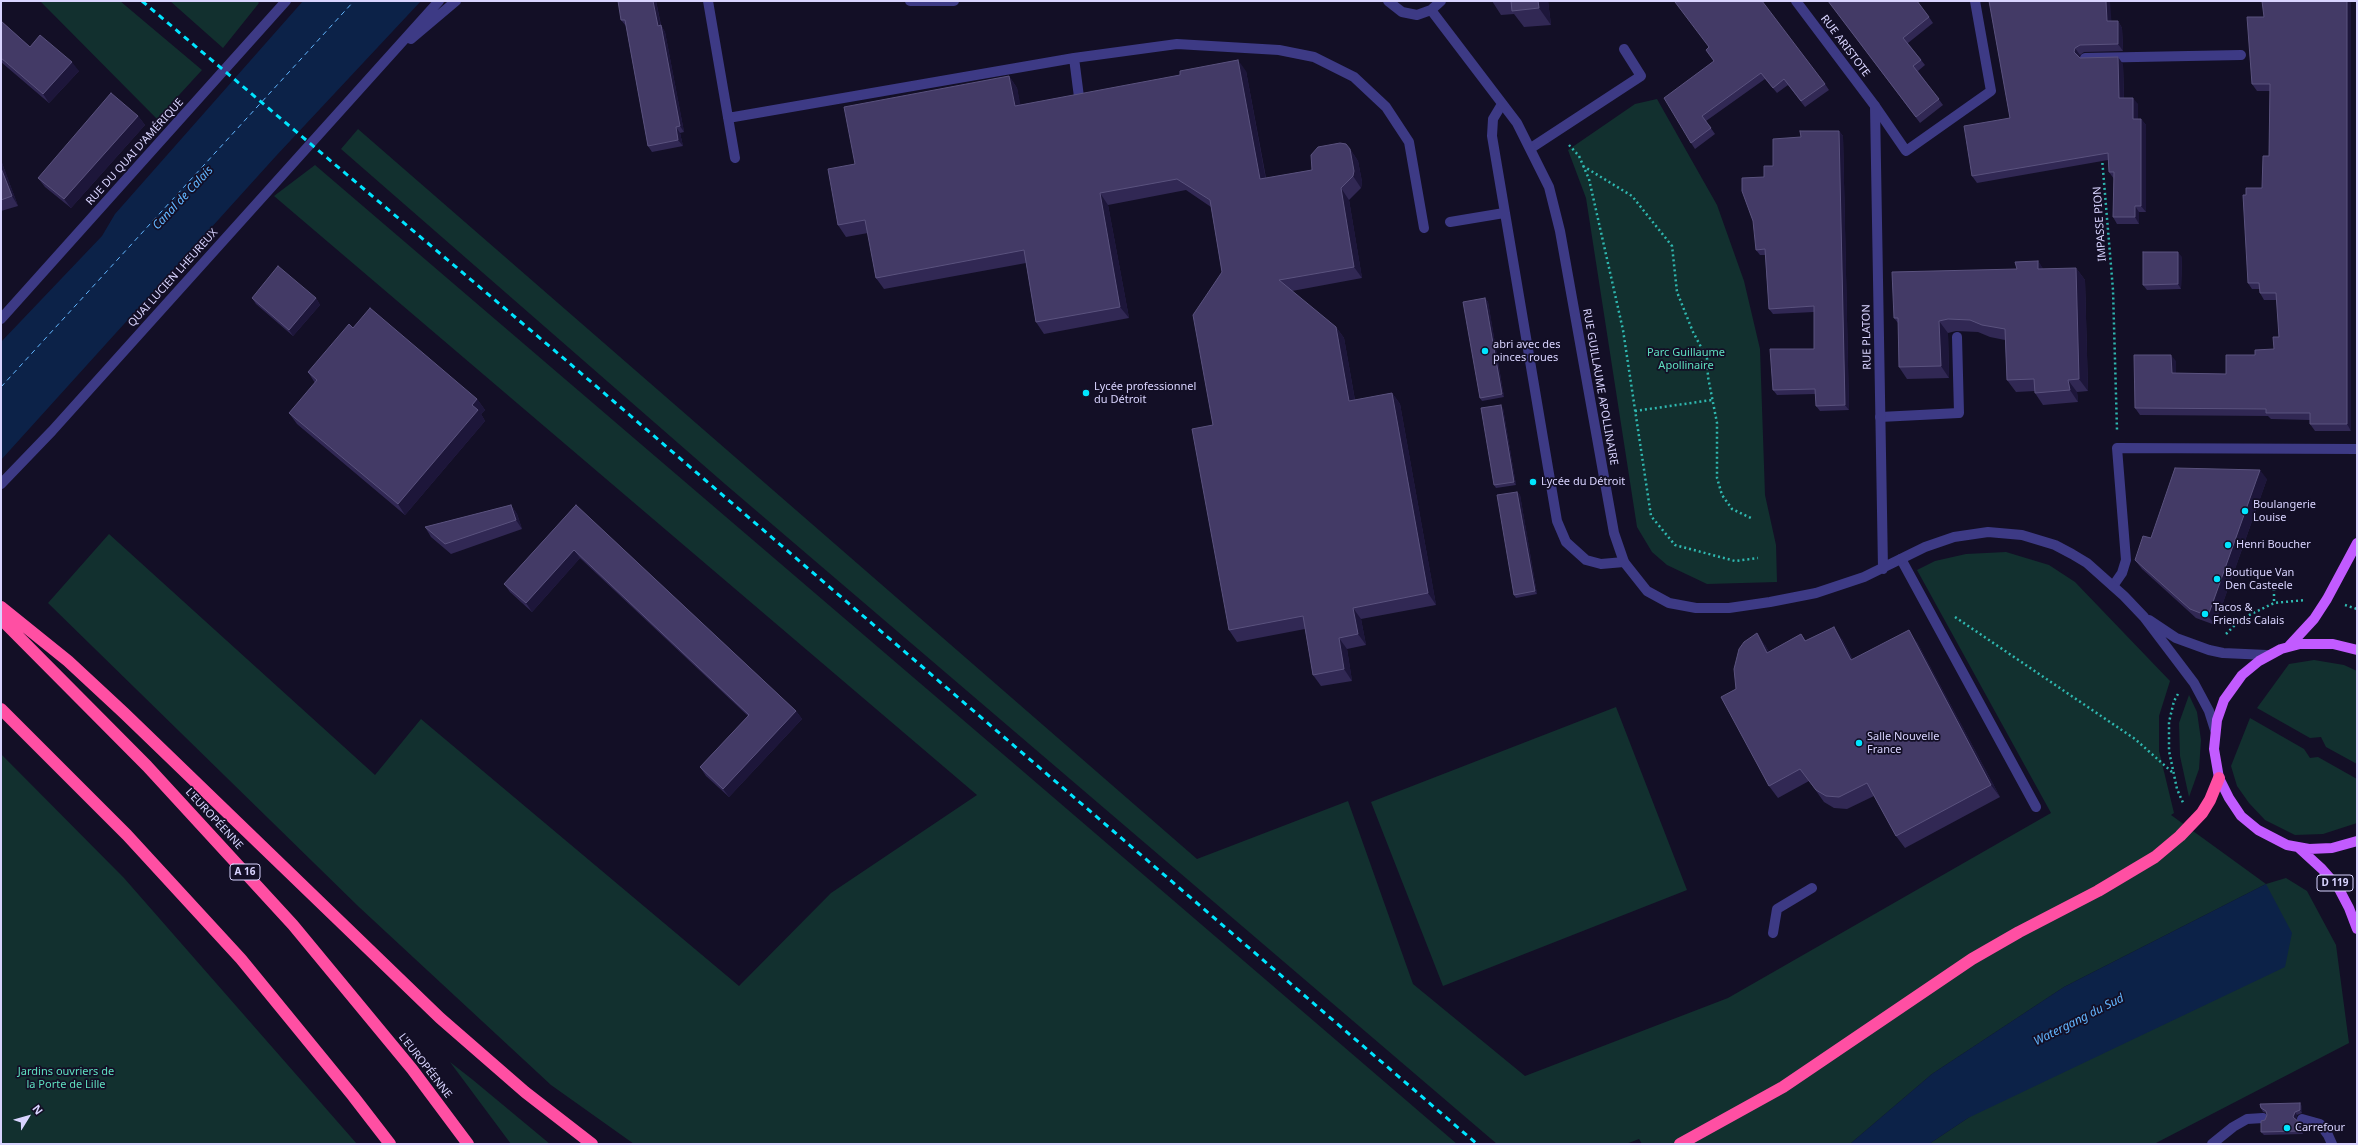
<!DOCTYPE html>
<html>
<head>
<meta charset="utf-8">
<style>
	body { margin:0 }
	#map { position:relative; width:2358px; height:1145px; overflow:hidden; background:#130f26; font-family:"Noto Sans",sans-serif }
	canvas { display:block }
	.frame { position:absolute; inset:0; border:2px solid #d9d4ff; pointer-events:none }
	.north { position:absolute; left:8px; top:1097px; width:40px; height:40px; -webkit-text-stroke:3px #130f26; paint-order:stroke; rotate:53deg; font-size:11px; font-weight:700; line-height:16px; text-align:center; color:#d9d4ff }
	.north::after { content:''; display:block; margin:auto; width:14px; height:18px; background:#d9d4ff; clip-path:polygon(50% 0,100% 100%,50% 72%,0 100%) }
</style>
</head>
<body>
<div id="map">
<canvas width="2358" height="1145"></canvas>
<div class="frame"></div>
<div class="north">N</div>
</div>
<script>
const c = document.querySelector('canvas').getContext('2d');
c.lineJoin = 'round';
function fill(path, color) { c.fillStyle = color; c.fill(path, 'evenodd'); }
const toPath = rows => new Path2D(rows.map(r => 'M' + r).join(''));
function trace(path, color, width, dash) { c.strokeStyle = color; c.lineWidth = width; c.lineCap = dash ? 'butt' : 'round'; c.setLineDash(dash || []); c.stroke(path); }
function label(font, color, halo, rows, align = 'center') {
  c.font = font + ' "Noto Sans",sans-serif'; c.lineWidth = 3.5; c.setLineDash([]); c.textBaseline = 'middle'; c.strokeStyle = halo; c.fillStyle = color; for (const [text, x, y, turn = 0] of rows) {
    c.save(); c.translate(x, y); c.rotate((+turn || 0) * Math.PI / 180); c.textAlign = isNaN(turn) ? turn : align; if (halo) c.strokeText(text, 0, 0); c.fillText(text, 0, 0); c.restore();
  }
}
const green = toPath([
	[40,1,120,1,202,70,157,119],
	[170,1,257,1,259,3,223,48],
	[1657,99,1717,205,1744,281,1760,349,1765,495,1776,545,1777,582,1707,584,1667,565,1652,552,1637,527,1586,198,1568,150,1635,104],
	[358,129,1197,859,1348,801,1413,984,1525,1076,1728,998,2051,813,1917,570,1935,561,1966,554,2006,552,2049,565,2075,582,2170,681,2159,716,2159,751,2174,813,2171,815,2266,884,2286,878,2307,891,2336,945,2349,1043,2154,1144,1929,1144,1968,1118,2266,884,2064,987,1932,1074,1850,1144,1642,1144,1639,1139,1626,1144,1497,1144,725,484,341,149],
	[315,165,1018,767,1457,1144,634,1144,551,1085,359,907,48,603,109,534,375,775,421,719,739,986,831,893,977,795,274,196],
	[2314,660,2344,665,2357,671,2357,764,2326,747,2321,737,2310,738,2257,708,2289,664],
	[2189,695,2197,712,2201,740,2199,769,2189,797,2180,756,2179,723],
	[1616,707,1687,890,1443,986,1371,802],
	[2250,718,2304,749,2310,758,2318,757,2357,779,2357,823,2323,834,2295,835,2265,820,2249,803,2237,786,2231,766],
	[1,754,124,878,357,1144,1,1144],
	[450,1062,473,1080,550,1144,511,1144]
]);
const water = toPath([
	[303,1,421,1,276,156,1,460,1,342,102,236,115,214],
	[2266,884,2292,933,2285,967,1968,1118,1929,1144,1850,1144,1932,1074,2064,987]
]);
const ferry = toPath([
	[1,387,354,1]
]);
const path = toPath([
	[1569,145,1579,156,1589,179,1623,330,1651,516,1675,545,1735,561,1758,558],
	[2102,158,2113,290,2117,430],
	[1583,166,1632,196,1672,246,1677,292,1693,332,1707,358,1708,377,1717,423,1717,478,1722,495,1732,509,1753,519],
	[1635,411,1712,400],
	[2274,589,2274,603],
	[2345,605,2357,609],
	[1955,617,2135,739,2172,772],
	[2226,634,2241,619,2274,603,2305,600],
	[2178,694,2174,701,2169,722,2169,751,2177,789,2184,805]
]);
const service = toPath([
	[708,1,735,158],
	[1074,58,1079,97],
	[2085,58,2241,55],
	[1502,104,1493,119,1492,136,1557,521,1566,542,1586,560,1601,564,1624,562],
	[1875,106,1906,151,1991,91,1975,1],
	[728,118,1074,58,1177,44,1279,50,1314,57,1354,77,1386,107,1409,142,1424,228],
	[1531,148,1641,76,1624,49],
	[1450,222,1504,213],
	[1880,417,1959,413,1957,337],
	[1901,559,2036,807],
	[2113,586,2122,573,2126,560,2117,448,2357,449],
	[1773,933,1777,909,1812,888],
	[2302,1119,2320,1124,2328,1135,2332,1144],
	[2212,1144,2233,1127,2247,1119,2263,1118]
]);
const minor = toPath([
	[910,1,954,1],
	[1388,1,1402,12,1417,15,1431,10,1441,1],
	[1796,1,1875,106,1883,569],
	[1431,10,1517,123,1549,187,1560,231,1614,533,1624,562,1647,591,1669,603,1696,608,1729,608,1770,602,1816,593,1864,577,1925,547,1954,537,1988,532,2022,535,2055,545,2072,554,2087,563,2124,596,2144,617,2194,683,2209,711,2215,730],
	[1,319,286,1],
	[2149,620,2176,638,2209,650,2223,653,2267,655]
]);
const tertiary = toPath([
	[411,39,456,1],
	[1,484,52,431,439,1]
]);
const primary = toPath([
	[2289,646,2314,619,2327,599,2357,543],
	[2357,650,2333,644,2300,644,2281,649,2259,661,2242,675,2224,700,2217,720,2214,749,2219,778,2229,798,2241,816,2258,830,2287,845,2309,849,2332,848,2357,841],
	[2298,847,2322,869,2338,887,2349,908,2357,929]
]);
const motorway = toPath([
	[1,607,68,661,124,713,440,1018,525,1092,592,1144],
	[1,619,147,766,293,925,412,1069,468,1144],
	[1,709,127,835,241,959,353,1096,390,1144],
	[1680,1144,1783,1087,1972,959,2019,932,2098,891,2155,857,2180,836,2202,813,2210,800,2219,778]
]);
const rail = toPath([
	[142,1,561,356,1477,1144]
]);
const wall = toPath([
	[656,1,661,25,665,32,684,132,680,133,683,146,652,152,648,146,626,26,621,20],
	[1492,1,1548,1,1551,25,1524,27,1514,14,1501,15],
	[1828,1,1929,17,1933,23,1908,43,1925,65,1918,71,1943,105,1920,123],
	[1989,1,2111,21,2118,21,2122,28,2123,51,2084,52,2080,55,2079,57,2080,58,2123,64,2124,98,2138,104,2138,119,2141,119,2146,125,2146,212,2139,212,2139,224,2117,224,2113,217,2114,179,2109,172,2108,160,1977,183,1972,176,2010,118],
	[2264,17,2351,431,2315,431,2310,424,2310,420,2271,419,2268,416,2140,415,2135,408,2176,361,2176,373,2226,374,2255,355,2274,349,2279,337,2277,300,2264,300,2260,293,2260,289,2252,289,2248,283,2246,195,2262,188,2269,156,2270,91,2257,91,2252,84],
	[1,21,30,47,79,71,49,103,1,62],
	[1709,47,1825,84,1829,90,1805,107,1788,85,1777,93,1765,79,1706,121,1715,134,1695,149,1691,143,1714,61],
	[1246,71,1266,178,1312,170,1350,149,1358,161,1362,182,1361,188,1349,200,1362,278,1292,291,1336,327,1344,338,1355,400,1392,393,1400,404,1436,605,1361,619,1366,645,1347,649,1352,681,1321,686,1313,675,1305,629,1237,642,1229,630,1213,425,1222,272,1211,207,1186,190,1108,205,1129,318,1044,334,1036,322,1026,263,884,289,876,278,868,233,846,237,838,225,855,164,1009,76,1017,88,1020,105],
	[138,116,145,125,71,208,45,187,38,178],
	[1839,131,1843,136,1849,410,1820,411,1816,406,1815,394,1777,395,1773,390,1814,349,1814,312,1773,314,1769,309,1765,255,1760,255,1756,250,1764,177,1801,137],
	[1,162,2,163,18,206,1,211],
	[2182,257,2181,289,2147,290,2143,285],
	[2038,261,2043,269,2076,268,2085,280,2088,391,2077,392,2078,402,2043,405,2035,393,2035,391,2016,392,2007,380,2005,340,1990,337,1978,332,1956,331,1948,333,1949,378,1907,379,1899,367,1898,323,1894,318],
	[252,298,316,298,320,305,293,336,256,304],
	[1485,298,1488,302,1504,397,1482,401,1480,398],
	[353,328,477,399,485,410,481,414,485,421,405,515,297,424,289,413,315,383,308,372],
	[1503,408,1516,485,1496,488,1494,485],
	[2267,479,2215,625,2196,618,2142,569,2135,560,2151,538],
	[1517,492,1520,495,1537,594,1516,598,1514,595],
	[511,505,517,514,522,529,451,554,431,537,425,527],
	[576,505,796,711,802,719,729,797,706,776,700,767,748,716,580,558,532,612,510,592,504,584],
	[1801,634,1806,641,1842,639,1853,660,1917,642,2000,797,1905,848,1896,836,1874,796,1847,809,1834,808,1824,802,1809,781,1778,798,1769,786,1736,689,1765,645,1769,652],
	[2302,1106,2302,1113,2297,1115,2296,1119,2303,1126,2303,1134,2264,1135,2261,1132,2265,1120,2267,1115,2267,1113,2263,1112,2261,1108]
]);
const shadedWall = toPath([
	[653,1,656,1,662,32,658,26],
	[1538,1,1548,1,1551,25,1539,8],
	[2106,1,2110,1,2112,28,2107,21],
	[2347,1,2351,1,2351,431,2347,424],
	[2118,21,2122,28,2123,51,2118,44],
	[661,25,665,32,684,132,680,126],
	[2075,48,2080,55,2079,59,2074,52],
	[2118,57,2123,64,2124,105,2119,98],
	[1238,60,1246,71,1268,191,1260,179],
	[72,62,79,71,49,103,43,94],
	[1009,76,1017,88,1023,117,1015,106],
	[2133,98,2138,104,2138,125,2133,119],
	[138,116,145,125,71,208,64,199],
	[2141,119,2146,125,2146,212,2141,206],
	[676,127,680,133,683,146,678,140],
	[1839,131,1843,136,1849,410,1845,405],
	[1350,149,1358,161,1362,182,1361,188,1353,176],
	[1,162,2,163,18,206,12,196,1,168],
	[1341,188,1349,200,1362,278,1354,267],
	[1100,193,1108,205,1129,318,1120,307],
	[2135,206,2139,212,2139,224,2135,217],
	[2178,252,2182,257,2181,289,2178,284],
	[2038,261,2046,273,2038,269],
	[2076,268,2085,280,2088,391,2079,379],
	[316,298,320,305,293,336,289,330],
	[1485,298,1488,302,1504,397,1502,394],
	[1939,321,1948,333,1949,378,1941,366],
	[1336,327,1344,338,1357,412,1349,401],
	[2171,355,2176,361,2176,380,2172,373],
	[2068,380,2077,392,2078,402,2070,390],
	[1392,393,1400,404,1436,605,1428,593],
	[477,399,485,410,481,414,485,421,405,515,398,504],
	[1501,405,1503,408,1516,485,1514,482],
	[2260,470,2267,479,2215,625,2208,616],
	[1517,492,1520,495,1537,594,1535,591],
	[511,505,517,514,522,529,516,520],
	[574,550,580,558,532,612,526,603],
	[1353,608,1361,619,1366,645,1358,634],
	[1834,627,1842,639,1859,672,1851,660],
	[1909,630,1917,642,2000,797,1991,785],
	[1757,633,1765,645,1776,665,1767,653],
	[1339,638,1347,649,1352,681,1344,669],
	[796,711,802,719,729,797,723,789],
	[2300,1103,2302,1106,2302,1113,2300,1110],
	[2295,1112,2297,1115,2296,1120,2293,1117],
	[2300,1123,2303,1126,2303,1134,2301,1131]
]);
const building = toPath([
	[618,1,653,1,658,26,661,25,680,126,676,127,678,140,648,146,625,20,621,20,618,1],
	[1511,1,1538,1,1539,8,1512,11,1511,1],
	[1676,1,1762,1,1825,84,1801,101,1784,79,1773,88,1761,73,1702,116,1711,128,1691,143,1664,98,1714,61,1706,50,1709,47,1675,2,1676,1],
	[1828,1,1917,1,1929,17,1903,38,1921,60,1913,66,1939,99,1916,117,1828,1],
	[1989,1,2106,1,2107,21,2118,21,2118,44,2080,45,2075,48,2074,52,2080,58,2118,57,2119,98,2133,98,2133,119,2141,119,2141,206,2135,206,2135,217,2113,217,2114,172,2109,172,2108,153,1972,176,1964,126,2010,118,1989,1],
	[2262,1,2347,1,2347,424,2310,424,2310,413,2266,413,2266,409,2135,408,2134,355,2171,355,2172,373,2226,374,2226,355,2255,355,2255,350,2274,349,2273,337,2279,337,2276,293,2260,293,2259,283,2248,283,2243,195,2246,195,2246,188,2262,188,2263,156,2269,156,2270,84,2252,84,2247,17,2264,17,2262,1],
	[1,21,30,47,40,35,72,62,43,94,1,58,1,21],
	[1238,60,1260,179,1312,170,1311,155,1318,147,1340,143,1346,144,1350,149,1354,171,1353,176,1341,188,1354,267,1279,280,1336,327,1349,401,1392,393,1428,593,1353,608,1358,634,1339,638,1344,669,1313,675,1303,616,1229,630,1192,429,1213,425,1193,315,1222,272,1210,200,1177,179,1100,193,1120,307,1036,322,1024,250,876,278,865,220,838,225,828,169,855,164,844,107,1009,76,1015,106,1180,75,1180,71,1238,60],
	[111,93,138,116,64,199,38,178,111,93],
	[1800,131,1839,131,1845,405,1816,406,1815,389,1773,390,1770,349,1814,349,1814,306,1769,309,1765,249,1756,250,1753,221,1742,191,1742,178,1764,177,1764,166,1773,166,1773,139,1801,137,1800,131],
	[1,168,12,196,1,200,1,168],
	[2143,252,2178,252,2178,284,2143,285,2143,252],
	[2038,261,2038,269,2076,268,2079,379,2068,380,2070,390,2035,393,2034,379,2007,380,2005,329,1982,325,1970,320,1948,319,1939,321,1941,366,1899,367,1898,318,1894,318,1892,272,2017,269,2015,262,2038,261],
	[278,266,316,298,289,330,252,298,278,266],
	[1485,298,1502,394,1480,398,1463,302,1485,298],
	[370,308,477,399,472,405,478,410,398,504,289,413,317,380,308,372,349,324,353,328,370,308],
	[1501,405,1514,482,1494,485,1481,408,1501,405],
	[2175,468,2260,470,2208,616,2190,609,2135,560,2143,536,2151,538,2175,468],
	[1517,492,1535,591,1514,595,1497,495,1517,492],
	[511,505,516,520,445,544,425,527,511,505],
	[576,505,796,711,723,789,700,767,749,715,574,550,526,603,504,584,576,505],
	[1834,627,1851,660,1909,630,1991,785,1896,836,1867,783,1839,797,1826,796,1816,790,1800,769,1769,786,1721,697,1736,689,1734,669,1739,649,1744,642,1757,633,1767,653,1801,634,1805,641,1834,627],
	[2300,1103,2300,1110,2295,1112,2293,1117,2300,1123,2301,1131,2261,1132,2261,1121,2265,1120,2267,1115,2266,1111,2261,1108,2260,1104,2300,1103]
]);
const markers = [
	[1485,351,4,"#00e5ff"],
	[1086,393,4,"#00e5ff"],
	[1533,482,4,"#00e5ff"],
	[2245,511,4,"#00e5ff"],
	[2228,545,4,"#00e5ff"],
	[2217,579,4,"#00e5ff"],
	[2205,614,4,"#00e5ff"],
	[1859,743,4,"#00e5ff"],
	[2287,1128,4,"#00e5ff"]
];
const shields = [
	[245,872,30],
	[2335,883,36]
];
const shieldNames = [
	["A 16",245,872],
	["D 119",2335,883]
];
const streetNames = [
	["RUE ARISTOTE",1845,46,53],
	["RUE DU QUAI D'AMÉRIQUE",135,152,-48],
	["IMPASSE PION",2100,224,-94],
	["QUAI LUCIEN LHEUREUX",173,278,-48],
	["RUE PLATON",1867,337,-91],
	["RUE GUILLAUME APOLLINAIRE",1600,387,80],
	["L'EUROPÉENNE",214,819,47],
	["L'EUROPÉENNE",425,1066,52]
];
const poiNames = [
	["abri avec des",1493,345],
	["pinces roues",1493,358],
	["Lycée professionnel",1094,387],
	["du Détroit",1094,400],
	["Lycée du Détroit",1541,482],
	["Boulangerie",2253,505],
	["Louise",2253,518],
	["Henri Boucher",2236,545],
	["Boutique Van",2225,573],
	["Den Casteele",2225,586],
	["Tacos &",2213,608],
	["Friends Calais",2213,621],
	["Salle Nouvelle",1867,737],
	["France",1867,750],
	["Carrefour",2295,1128]
];
const parkNames = [
	["Parc Guillaume",1686,353],
	["Apollinaire",1686,366],
	["Jardins ouvriers de",66,1072],
	["la Porte de Lille",66,1085]
];
const waterNames = [
	["Canal de Calais",183,198,-47],
	["Watergang du Sud",2079,1020,-27]
];
fill(green, '#12302f');
fill(water, '#0c2248');
trace(ferry, '#62b6ff', 1, [5, 4]);
trace(path, '#2fb8b0', 2.5, [2, 3]);
trace(service, '#3d3a85', 10);
trace(minor, '#3d3a85', 10);
trace(tertiary, '#3d3a85', 10);
trace(primary, '#c25bff', 10);
trace(motorway, '#ff4fa3', 12);
trace(rail, '#00e5ff', 3, [6, 5]);
fill(wall, '#312854');
fill(shadedWall, '#1d163a');
fill(building, '#433a66');
trace(building, '#5a527e', 1);
for (const [x, y, r, color] of markers) { const dot = new Path2D(); dot.arc(x, y, r, 0, 2 * Math.PI); c.fillStyle = color; c.fill(dot); trace(dot, '#130f26', 1.5); }
for (const [x, y, w] of shields) { const box = new Path2D(); box.roundRect(x - w / 2, y - 8, w, 16, 3); c.fillStyle = '#130f26'; c.fill(box); trace(box, '#d9d4ff', 1); }
label('bold 10px', '#d9d4ff', null, shieldNames);
label('11px', '#d9d4ff', '#130f26', streetNames);
label('11px', '#d9d4ff', '#130f26', poiNames, 'left');
label('11px', '#5fe0c0', '#130f26', parkNames);
label('italic 12px', '#62b6ff', '#130f26', waterNames);
</script>
</body>
</html>
